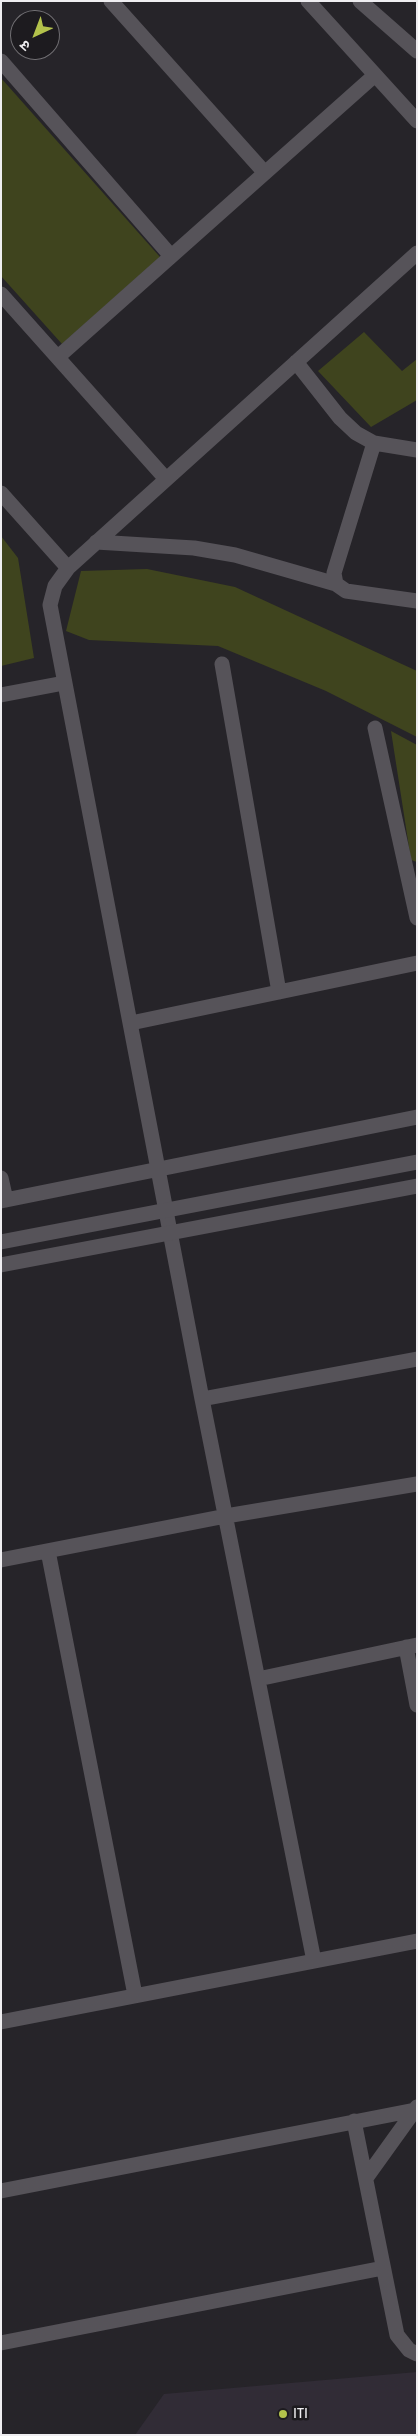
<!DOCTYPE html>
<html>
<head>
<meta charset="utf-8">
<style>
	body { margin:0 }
	#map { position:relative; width:418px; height:2436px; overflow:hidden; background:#262429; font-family:"Fira Sans Condensed","Noto Sans Devanagari",sans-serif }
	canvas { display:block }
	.frame { position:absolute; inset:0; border:2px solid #efeef1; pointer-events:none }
	.north { position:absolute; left:10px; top:10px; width:50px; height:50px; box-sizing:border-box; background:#1d1b1f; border:1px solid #716f73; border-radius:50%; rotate:223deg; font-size:14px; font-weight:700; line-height:20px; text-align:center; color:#efeef1 }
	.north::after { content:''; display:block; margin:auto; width:18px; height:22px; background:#b3c24b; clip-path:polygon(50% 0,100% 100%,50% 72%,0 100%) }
</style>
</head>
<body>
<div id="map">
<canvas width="418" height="2436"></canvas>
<div class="frame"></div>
<div class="north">उ</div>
</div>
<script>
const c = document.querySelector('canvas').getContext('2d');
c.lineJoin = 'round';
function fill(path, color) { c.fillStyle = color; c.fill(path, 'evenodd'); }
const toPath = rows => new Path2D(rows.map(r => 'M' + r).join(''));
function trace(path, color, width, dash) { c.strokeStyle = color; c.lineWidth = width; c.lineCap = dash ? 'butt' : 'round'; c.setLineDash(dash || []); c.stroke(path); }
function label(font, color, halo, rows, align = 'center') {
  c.font = font + ' "Fira Sans Condensed",sans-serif'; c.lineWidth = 5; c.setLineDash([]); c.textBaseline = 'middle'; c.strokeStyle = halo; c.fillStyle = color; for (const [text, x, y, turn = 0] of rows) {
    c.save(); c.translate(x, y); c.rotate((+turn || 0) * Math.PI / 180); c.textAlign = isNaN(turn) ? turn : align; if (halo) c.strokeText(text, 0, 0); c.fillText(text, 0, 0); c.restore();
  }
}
const built = toPath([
	[417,2372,417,2435,135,2435,164,2394]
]);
const green = toPath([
	[1,78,160,257,62,344,1,276],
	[364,332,402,371,417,359,417,400,371,427,318,371],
	[1,536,18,558,34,658,1,666],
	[147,569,235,587,417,671,417,737,326,691,218,646,89,640,66,631,81,571],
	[391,731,417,745,417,862,411,860]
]);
const street = toPath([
	[111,1,265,173],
	[308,1,417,121],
	[360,1,417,51],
	[1,61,171,256],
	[1,294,166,479],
	[58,357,375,75],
	[296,362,340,418,356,433,374,443,417,450],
	[374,443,334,573,336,584,346,591,417,601],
	[1,493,68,568],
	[96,542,194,548,235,555,336,584],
	[222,664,279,992],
	[1,695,64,683],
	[375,728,417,918],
	[131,1023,417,963],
	[1,1178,6,1200],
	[1,1201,417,1117],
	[202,1399,417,1359],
	[48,1551,135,1995],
	[1,1560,226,1516,417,1484],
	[406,1647,417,1705],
	[258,1679,417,1645],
	[314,1961,202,1399,50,605,55,586,68,568,417,253],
	[1,2022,417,1941],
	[354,2121,397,2335,409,2350,417,2354],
	[366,2178,417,2107],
	[1,2191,415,2110],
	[1,2343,383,2268]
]);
const secondary = toPath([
	[1,1242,417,1162],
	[1,1265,417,1186]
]);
const markers = [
	[283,2414,5,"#b3c24b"]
];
const poiNames = [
	["ITI",293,2414]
];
fill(built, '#312c36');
fill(green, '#3f441e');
trace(street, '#565359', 15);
trace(secondary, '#565359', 15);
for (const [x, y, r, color] of markers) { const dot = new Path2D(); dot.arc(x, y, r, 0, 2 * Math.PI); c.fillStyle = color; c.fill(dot); trace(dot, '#1d1b1f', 2); }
label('15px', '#efeef1', '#1d1b1f', poiNames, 'left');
</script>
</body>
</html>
